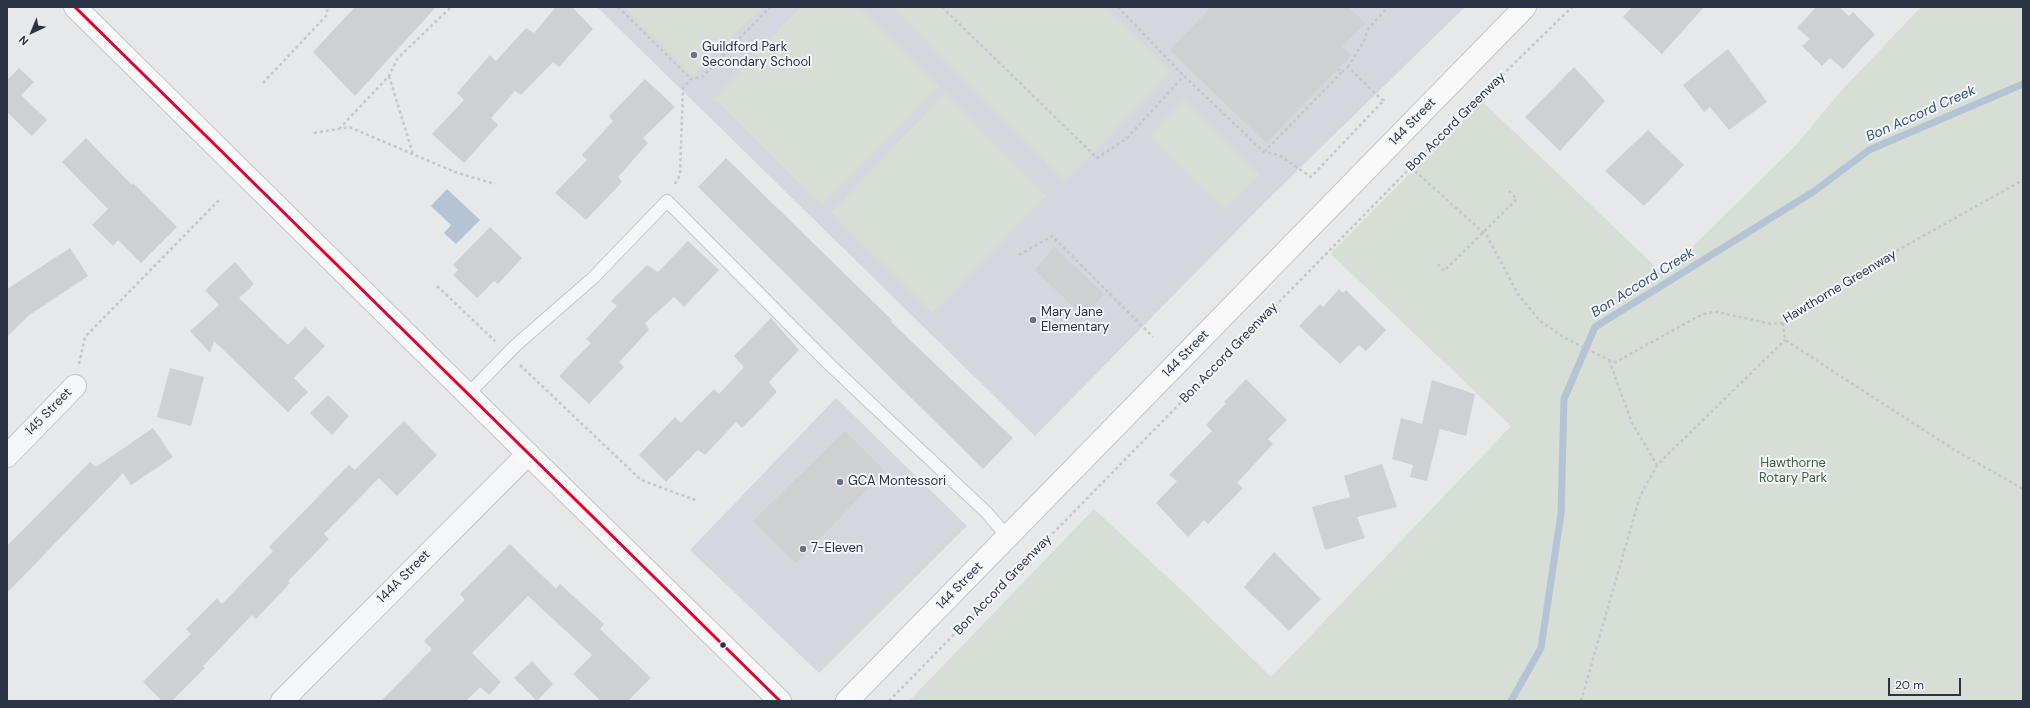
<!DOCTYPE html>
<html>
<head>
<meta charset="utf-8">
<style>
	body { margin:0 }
	#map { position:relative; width:2030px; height:708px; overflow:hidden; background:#e6e8ea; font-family:"DM Sans",sans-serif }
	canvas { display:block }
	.frame { position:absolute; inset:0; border:8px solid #2b3445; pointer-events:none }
	.north { position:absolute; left:12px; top:12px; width:40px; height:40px; -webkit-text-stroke:3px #f4f6f9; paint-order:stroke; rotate:224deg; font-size:11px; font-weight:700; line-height:16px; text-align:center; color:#2b3445 }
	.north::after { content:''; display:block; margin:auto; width:14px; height:18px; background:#2b3445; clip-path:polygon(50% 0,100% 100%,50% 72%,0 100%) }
	.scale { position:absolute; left:1888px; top:678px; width:73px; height:18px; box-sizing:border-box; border:2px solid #2b3445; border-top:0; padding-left:5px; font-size:12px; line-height:14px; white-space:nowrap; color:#2b3445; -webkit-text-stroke:3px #f4f6f9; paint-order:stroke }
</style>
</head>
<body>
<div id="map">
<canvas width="2030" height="708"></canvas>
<div class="frame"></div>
<div class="north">N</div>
<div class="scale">20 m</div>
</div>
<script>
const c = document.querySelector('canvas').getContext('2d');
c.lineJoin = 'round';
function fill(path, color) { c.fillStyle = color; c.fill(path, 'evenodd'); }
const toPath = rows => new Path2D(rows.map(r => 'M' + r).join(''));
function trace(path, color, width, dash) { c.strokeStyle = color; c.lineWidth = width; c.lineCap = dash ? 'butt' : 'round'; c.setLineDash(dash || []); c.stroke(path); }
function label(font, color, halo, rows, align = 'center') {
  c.font = font + ' "DM Sans",sans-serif'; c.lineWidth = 4; c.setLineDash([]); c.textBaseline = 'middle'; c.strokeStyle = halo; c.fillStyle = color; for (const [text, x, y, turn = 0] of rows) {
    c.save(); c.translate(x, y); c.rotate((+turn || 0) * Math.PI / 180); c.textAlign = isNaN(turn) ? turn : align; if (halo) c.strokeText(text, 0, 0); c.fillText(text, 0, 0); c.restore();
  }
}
const built = toPath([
	[597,7,1465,7,1263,204,1035,436],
	[836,398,967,526,819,673,690,550]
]);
const green = toPath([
	[624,7,762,7,693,76],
	[800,7,860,7,939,86,822,205,714,99],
	[892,7,1106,7,1172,71,1065,182],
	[1921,7,2023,7,2023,701,909,701,1094,509,1191,599,1271,677,1511,426,1332,255,1332,252,1482,101,1664,275,1796,145,1842,90],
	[945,93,1046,196,933,313,831,213],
	[1184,100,1259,174,1225,210,1149,136]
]);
const water = toPath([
	[447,189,480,220,456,244,444,233,451,225,431,206]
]);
const stream = toPath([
	[1511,701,1541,648,1561,514,1564,399,1595,327,1813,192,1869,150,2023,84]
]);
const building = toPath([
	[355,7,436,7,355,96,313,52],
	[556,7,572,7,593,29,559,67,553,62,521,95,515,91,491,118,498,125,464,163,432,134,464,100,457,93,490,55,496,61,526,28,534,33],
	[1211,7,1348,7,1365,23,1342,47,1351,55,1266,143,1170,50],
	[1632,7,1704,7,1662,54,1623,17],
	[1816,7,1839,7,1849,16,1853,12,1875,34,1843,69,1830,58,1822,66,1802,46,1810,39,1797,28],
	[1728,49,1767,102,1729,130,1710,107,1704,112,1683,85],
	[1574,67,1605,101,1560,151,1525,117],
	[19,68,34,82,21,95,47,120,32,136,7,112,7,80],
	[645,79,675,107,643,138,648,143,618,177,622,182,586,220,555,193,587,160,582,155,613,121,609,116],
	[1648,130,1684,165,1644,206,1605,171],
	[86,138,132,185,133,183,177,227,141,263,118,240,113,246,92,225,108,209,62,162],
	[726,158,892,320,890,321,1013,438,983,469,698,187],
	[490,227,522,258,498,284,494,281,477,298,453,275,458,270,453,265],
	[688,241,719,270,684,307,674,297,645,323,649,330,619,362,624,367,589,404,559,376,591,343,586,339,617,306,611,301,647,265,658,272],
	[1054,247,1104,294,1084,317,1035,270],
	[70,248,88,276,28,316,7,337,7,289],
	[235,262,254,284,239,298,288,345,305,327,325,346,294,378,308,392,288,412,214,341,210,353,190,331,219,305,205,290],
	[1339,289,1343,293,1346,290,1386,330,1366,351,1359,345,1340,364,1299,326,1320,304,1323,307],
	[771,318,799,350,769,382,777,392,742,428,736,422,705,455,698,450,666,482,639,455,675,417,681,423,714,389,719,394,744,367,734,356],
	[170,368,204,377,191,426,157,417],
	[1246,379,1287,420,1268,439,1273,444,1237,483,1243,488,1208,524,1204,520,1188,537,1156,503,1177,481,1169,475,1212,431,1206,425,1226,403,1224,402],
	[1432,380,1475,394,1466,436,1440,429,1427,481,1410,477,1413,465,1392,459,1401,418,1422,424],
	[328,395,349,416,332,435,310,413],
	[404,421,437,455,397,496,379,478,324,534,329,539,288,581,290,583,256,619,252,615,203,666,205,668,172,701,162,701,143,682,191,634,186,629,217,598,222,604,273,551,269,547,349,465,355,470],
	[153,428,173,457,131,485,123,473,7,593,7,546,90,462,96,467],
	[845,431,885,471,796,563,753,521],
	[1382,464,1397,507,1357,517,1365,538,1325,550,1312,507,1350,497,1344,476],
	[510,544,556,589,560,584,604,624,600,629,651,678,628,701,601,701,573,674,592,655,528,596,472,653,501,682,489,695,480,687,466,701,381,701,432,649,424,641,465,600,460,594],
	[1274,552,1321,599,1289,631,1244,587],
	[532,661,553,684,537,701,514,678]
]);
const path = toPath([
	[618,7,691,79],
	[942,7,1097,158,1126,139,1184,76],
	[1118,7,1184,76,1264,152,1279,155,1311,177,1384,100,1381,99,1348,67,1342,72,1338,69],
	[1348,67,1364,41,1368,29,1388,7],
	[389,76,413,154],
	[263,83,326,16,328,7],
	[339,129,389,76,397,59,451,7],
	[314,133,349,127,455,172,495,184],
	[1264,152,1342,72],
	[1406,163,1487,236,1518,294,1540,321,1565,338,1609,360,1616,362,1697,317,1707,313,1718,312,1771,324,1783,323,1794,318,1866,268,2023,180],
	[675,184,680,175,683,88,691,79,702,77,770,7],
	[1019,255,1052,236,1153,337],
	[1438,264,1444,271,1517,199,1508,190],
	[437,286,495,341],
	[1783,323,1785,340,1953,449,2023,489],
	[1609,360,1632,423,1657,465],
	[79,364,85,337,221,198],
	[520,365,641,480,698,501],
	[889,701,1412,166,1447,129,1572,7],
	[1581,701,1640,496,1657,465,1785,340]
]);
const service = toPath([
	[468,394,516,345,593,278,667,201,830,365,986,512,1008,537]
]);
const minor = toPath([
	[7,456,75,386],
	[282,701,528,454]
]);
const secondary = toPath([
	[75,7,528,454,780,701],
	[847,701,1525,7]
]);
const bus1 = toPath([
	[75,7,780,701]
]);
const markers = [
	[694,55,4,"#6c737f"],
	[1033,320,4,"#6c737f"],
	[840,482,4,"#6c737f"],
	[803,549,4,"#6c737f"],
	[723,645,3.5,"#2b3445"]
];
const poiNames = [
	["Guildford Park",702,48],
	["Secondary School",702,63],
	["Mary Jane",1041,313],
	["Elementary",1041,328],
	["GCA Montessori",848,482],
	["7-Eleven",811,549]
];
const streetNames = [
	["144 Street",1413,122,-46],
	["Bon Accord Greenway",1456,122,-45],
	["Hawthorne Greenway",1840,287,-31],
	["Bon Accord Greenway",1229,353,-46],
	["144 Street",1186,354,-46],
	["145 Street",49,412,-46],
	["144A Street",404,577,-45],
	["Bon Accord Greenway",1003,585,-46],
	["144 Street",960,586,-46]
];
const parkNames = [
	["Hawthorne",1793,464],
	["Rotary Park",1793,479]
];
const waterNames = [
	["Bon Accord Creek",1921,114,-24],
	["Bon Accord Creek",1643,283,-32]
];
fill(built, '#d4d7dd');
fill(green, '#d6ded6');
fill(water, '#b4c4d5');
trace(stream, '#b4c4d5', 7);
fill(building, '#ced0d3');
trace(service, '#c4c6c8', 14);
trace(minor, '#c4c6c8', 24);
trace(secondary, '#c4c6c8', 24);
trace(path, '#c5c6ca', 2.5, [3, 3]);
trace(service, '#f5f6f7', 12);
trace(minor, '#f5f6f7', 22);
trace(secondary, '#f8f8f8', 22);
trace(bus1, '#e4002b', 3);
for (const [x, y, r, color] of markers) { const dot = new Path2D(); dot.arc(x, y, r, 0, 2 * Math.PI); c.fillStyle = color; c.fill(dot); trace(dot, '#f4f6f9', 1.5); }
label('13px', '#2b3445', '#f4f6f9', poiNames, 'left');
label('13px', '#2b3445', '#f4f6f9', streetNames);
label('13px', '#3f6138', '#f4f6f9', parkNames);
label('italic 14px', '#34527a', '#f4f6f9', waterNames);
</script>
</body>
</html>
